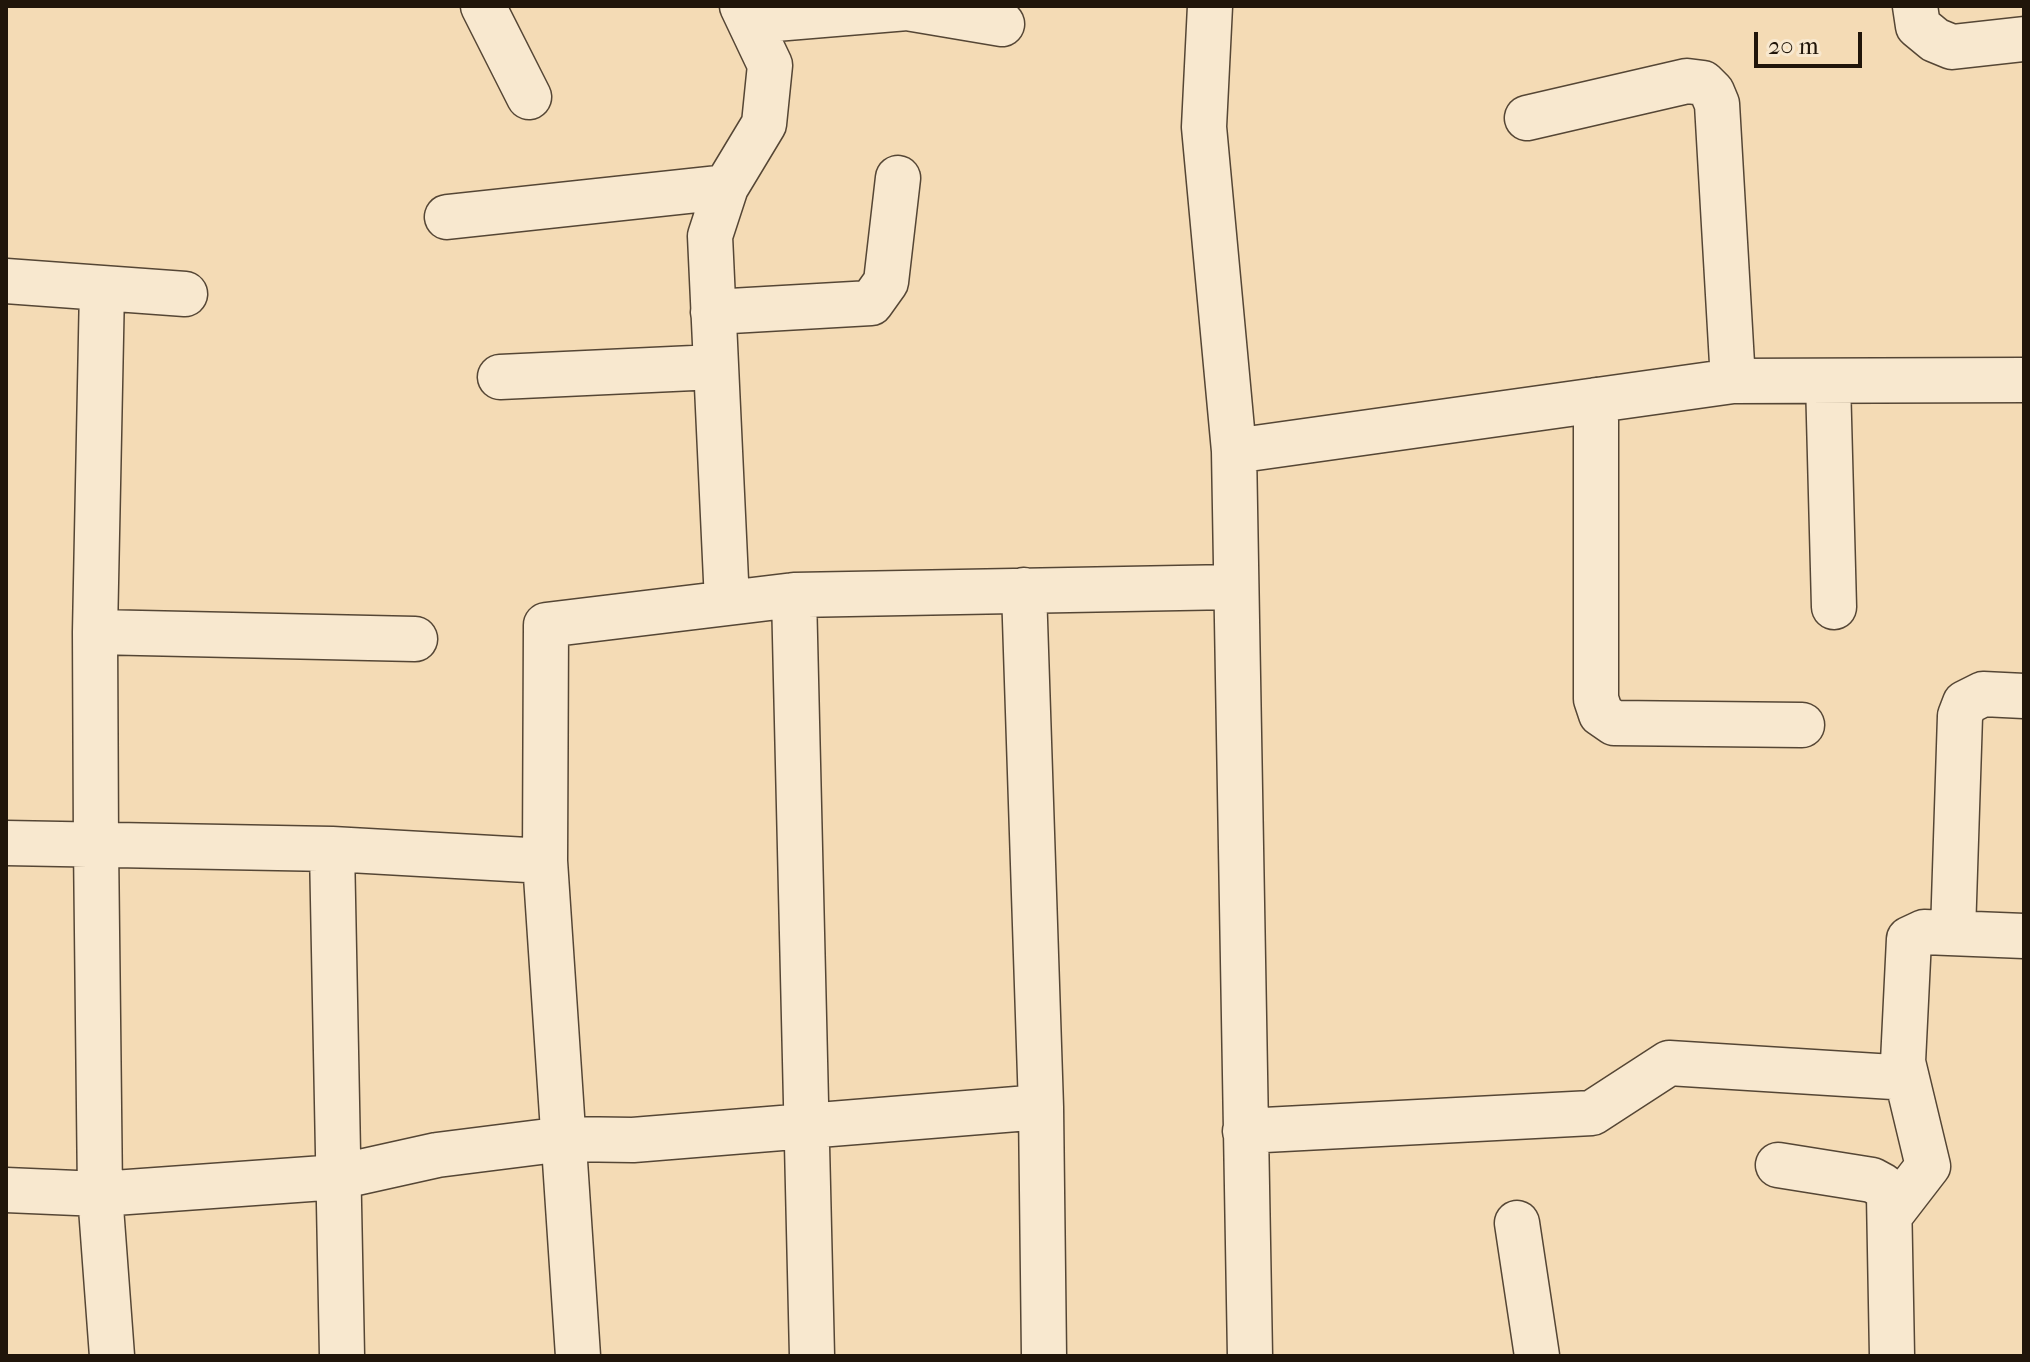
<!DOCTYPE html>
<html>
<head>
<meta charset="utf-8">
<style>
	body { margin:0 }
	#map { position:relative; width:2030px; height:1362px; overflow:hidden; background:#f4dbb5; font-family:"IM FELL French Canon",serif }
	canvas { display:block }
	.frame { position:absolute; inset:0; border:8px solid #20150a; pointer-events:none }
	.scale { position:absolute; left:1754px; top:32px; width:108px; height:36px; box-sizing:border-box; border:4px solid #20150a; border-top:0; padding-left:10px; font-size:24px; line-height:28px; white-space:nowrap; color:#20150a; -webkit-text-stroke:6px #f8e8cf; paint-order:stroke }
</style>
</head>
<body>
<div id="map">
<canvas width="2030" height="1362"></canvas>
<div class="frame"></div>
<div class="scale">20 m</div>
</div>
<script>
const c = document.querySelector('canvas').getContext('2d');
c.lineJoin = 'round';
const toPath = rows => new Path2D(rows.map(r => 'M' + r).join(''));
function trace(path, color, width, dash) { c.strokeStyle = color; c.lineWidth = width; c.lineCap = dash ? 'butt' : 'round'; c.setLineDash(dash || []); c.stroke(path); }
const minor = toPath([
	[483,6,529,97],
	[1210,6,1204,127,1234,451,1250,1356],
	[1915,6,1918,26,1935,40,1952,47,2024,39],
	[751,21,907,8,1002,24],
	[1527,118,1687,81,1703,83,1712,92,1717,104,1733,381],
	[447,217,726,187],
	[6,281,185,294],
	[102,288,95,632,96,844,100,1194,112,1356],
	[713,312,871,303,886,282,898,178],
	[500,377,715,367],
	[1828,381,1834,607],
	[1596,400,1596,699,1601,714,1614,723,1802,725],
	[1234,451,1733,381,2024,380],
	[1024,590,1041,1107,1044,1356],
	[794,595,812,1356],
	[727,602,710,236,726,187,764,124,770,65,742,6],
	[95,632,415,639],
	[6,843,332,849,545,861,546,625,794,595,1234,587],
	[332,849,342,1356],
	[545,861,578,1356],
	[1953,932,1960,716,1965,703,1983,694,2024,696],
	[1245,1131,1592,1113,1669,1063,1893,1077,1903,1062,1909,939,1924,932,2024,936],
	[1778,1165,1872,1180,1883,1186,1889,1196,1892,1356],
	[6,1190,100,1194,338,1177,437,1155,564,1139,633,1140,1041,1107],
	[1891,1214,1928,1166,1903,1062],
	[1517,1223,1537,1356]
]);
trace(minor, '#554635', 47);
trace(minor, '#f8e8cf', 44);
</script>
</body>
</html>
